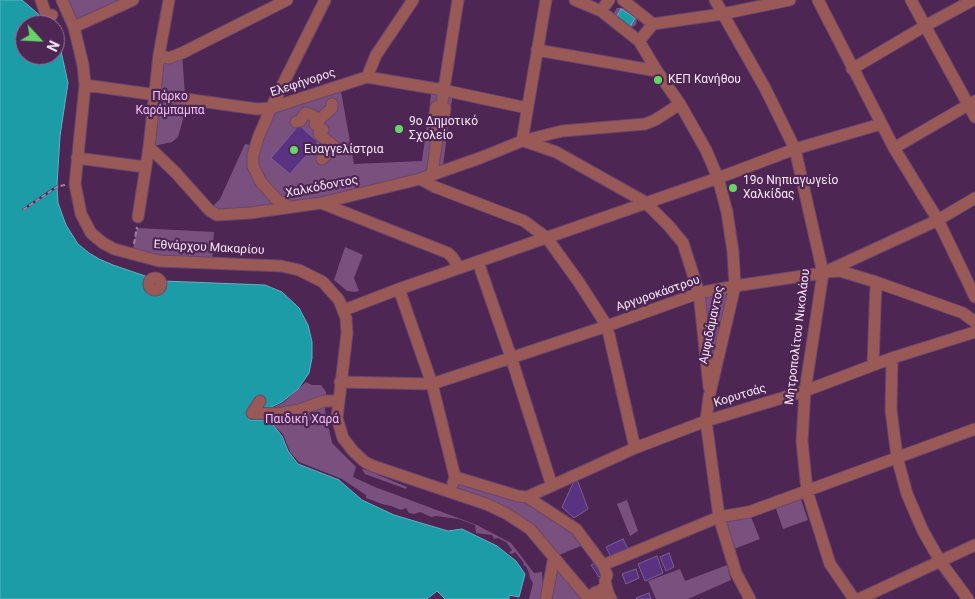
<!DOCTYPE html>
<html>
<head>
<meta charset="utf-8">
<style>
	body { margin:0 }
	#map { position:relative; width:975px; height:599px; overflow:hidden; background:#4e2653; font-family:Roboto,sans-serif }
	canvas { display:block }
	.north { position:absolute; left:15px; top:15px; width:50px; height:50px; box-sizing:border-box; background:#4e2653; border:1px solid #937397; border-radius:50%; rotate:115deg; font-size:14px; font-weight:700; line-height:20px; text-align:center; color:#fbe7fd }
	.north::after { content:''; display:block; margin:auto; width:18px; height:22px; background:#66d466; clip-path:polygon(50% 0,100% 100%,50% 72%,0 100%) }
</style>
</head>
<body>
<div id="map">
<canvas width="975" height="599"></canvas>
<div class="north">N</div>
</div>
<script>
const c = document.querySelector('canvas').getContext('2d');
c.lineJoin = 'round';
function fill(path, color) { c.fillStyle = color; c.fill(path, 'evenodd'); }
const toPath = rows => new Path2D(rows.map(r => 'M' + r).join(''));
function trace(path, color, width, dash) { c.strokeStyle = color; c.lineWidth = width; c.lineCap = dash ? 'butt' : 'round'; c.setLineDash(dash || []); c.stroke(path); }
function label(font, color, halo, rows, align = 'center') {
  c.font = font + ' Roboto,sans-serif'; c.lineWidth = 4.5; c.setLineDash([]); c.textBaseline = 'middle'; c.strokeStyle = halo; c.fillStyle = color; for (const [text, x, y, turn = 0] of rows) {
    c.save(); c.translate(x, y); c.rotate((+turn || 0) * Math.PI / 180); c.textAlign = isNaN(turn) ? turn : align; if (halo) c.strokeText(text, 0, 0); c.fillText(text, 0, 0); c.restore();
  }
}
const green = toPath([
	[62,0,133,0,74,27],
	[617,8,623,8,636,16,637,21,636,25,630,28,613,14],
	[182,53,186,109,178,137,172,142,149,147,159,55],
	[340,86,354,164,422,161,432,88,453,92,442,172,321,203,209,210,220,199,245,144,256,146,271,108],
	[137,228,214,232,212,263,132,254],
	[345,247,363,255,354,278,359,291,355,292,347,291,334,280],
	[735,286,709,397,699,293],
	[306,382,312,385,321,385,326,392,325,410,332,443,356,467,353,477,375,487,477,525,511,543,534,573,542,572,543,587,542,599,529,599,533,583,530,578,529,573,526,566,523,565,524,563,515,552,512,554,509,553,512,550,506,542,498,538,494,539,492,535,476,533,475,525,458,519,436,516,431,517,420,512,414,514,409,513,406,508,401,510,391,506,382,504,366,498,366,495,342,479,299,462,290,452,283,434,265,419,267,410,283,403],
	[362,469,364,469,407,487,406,489,365,474],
	[455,477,527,497,586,544,554,557,589,599,548,599,554,557,530,529,451,492],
	[799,494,808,520,783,529,774,503],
	[627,500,638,531,630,536,617,504],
	[749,512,760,539,734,549,719,517],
	[727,565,731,580,688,599,656,599,648,581,680,569,685,581]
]);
const water = toPath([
	[0,0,22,0,44,19,48,25,25,25,25,55,55,55,55,36,59,42,68,83,60,136,57,185,58,203,66,225,78,244,89,253,99,259,113,265,148,277,147,287,153,293,161,290,163,281,265,285,282,292,299,308,308,325,312,342,312,358,309,373,298,389,282,402,269,408,259,407,248,412,249,420,265,420,272,424,282,436,288,451,298,464,339,480,362,500,394,515,448,531,462,529,497,546,516,561,525,574,519,597,509,595,509,599,445,599,437,591,427,599,0,599,0,0],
	[621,9,635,18,630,27,616,18,621,9]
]);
const pier = toPath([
	[57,185,57,188,23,211,22,209]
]);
const building = toPath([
	[299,125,318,142,290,174,271,158,299,125],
	[574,481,578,482,588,509,574,518,562,507,574,481],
	[623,539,628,549,611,557,606,547,623,539],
	[669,553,674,567,666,571,660,557,669,553],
	[657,556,663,573,645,581,638,564,657,556],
	[595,563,603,575,599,577,591,565,595,563],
	[636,569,639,578,626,584,622,574,636,569],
	[649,593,651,599,637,599,636,598,649,593]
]);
const path = toPath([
	[23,210,58,186,65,185],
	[134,244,137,227]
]);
const minor = toPath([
	[41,0,46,15,52,15],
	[62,0,74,27,83,65,85,85,75,184,81,214,91,233,103,243,114,249,159,261,281,266,299,270,323,282,339,300,346,318,347,333,337,418,343,438,353,451,365,462,373,466,486,504,507,514,530,529,589,599],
	[575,0,601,11],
	[609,0,601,11,639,41,653,24],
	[623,0,653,24],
	[715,0,765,88,795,149,823,273,805,391,802,441,807,491,830,564,854,599],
	[818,0,894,148,938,220,975,297],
	[911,0,975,117],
	[653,24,722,14,790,0],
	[74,27,133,0],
	[639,41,657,71,680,104,706,150,718,178,727,212,733,252,735,286,709,397,706,421,719,517,736,573,750,599],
	[537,50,657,71],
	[159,55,169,58,182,53,287,0],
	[852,69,925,26,973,0],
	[367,77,376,55,413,0],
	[85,85,257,109,271,108,367,77,443,90,527,108],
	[436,107,445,108,443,123,434,123,436,107],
	[441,108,458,0],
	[319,120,332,108,332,104],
	[296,122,300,121,305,113,312,115,319,120,315,124,323,130,319,134,337,149],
	[522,141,546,0],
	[524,141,556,152,645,202,669,226,683,243,699,293,709,387],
	[149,147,176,173,209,210,217,215,250,213,321,203,420,179,480,158,522,141,562,131,645,124,655,120,680,104],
	[894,148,975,101],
	[77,158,145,167],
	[322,159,334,147],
	[432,175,439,123],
	[420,179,435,187,524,221,547,238,578,281,607,326,635,448],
	[321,203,448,253,453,258,459,268],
	[290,207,276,199,261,182,253,166,253,155,258,138,271,108,325,0],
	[138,217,149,147,159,55,169,0],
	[478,262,511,357,552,486],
	[827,272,840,271,876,282,963,313,975,322],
	'149 284a6 6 0 1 1 12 0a6 6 0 1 1-12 0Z',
	[399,289,432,384,455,477,453,483],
	[344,310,399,289,718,178,795,149,881,124],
	[892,358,891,410,897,457,907,494,923,531,940,561,968,599],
	[873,365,876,282],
	[340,382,432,384,607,326,699,293,735,286,823,273,938,220,975,198],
	[260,401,252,413,277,414,299,410,324,401,338,401],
	[455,477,518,496,527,497,635,448,706,421,805,391,892,358,975,332],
	[527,497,576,529,603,565,607,575,605,581,608,593,611,599],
	[603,565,719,517,749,512,975,429],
	[546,599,554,557],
	[594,599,595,598,593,594,596,592,602,598,604,596,602,589,605,586],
	[859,599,975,545]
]);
const markers = [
	[658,80,5,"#66d466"],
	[399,129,5,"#66d466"],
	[294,150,5,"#66d466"],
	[733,188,5,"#66d466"]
];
const poiNames = [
	["ΚΕΠ Κανήθου",668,80],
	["9ο Δημοτικό",409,122],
	["Σχολείο",409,136],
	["Ευαγγελίστρια",304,150],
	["19ο Νηπιαγωγείο",743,181],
	["Χαλκίδας",743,195]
];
const streetNames = [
	["Ελεφήνορος",303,83,-18],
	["Χαλκόδοντος",322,187,-11],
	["Εθνάρχου Μακαρίου",209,248,3],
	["Αργυροκάστρου",658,294,-19],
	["Αμφιδάμαντος",712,325,-78],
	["Μητροπολίτου Νικολάου",798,337,-83],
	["Κορυτσάς",740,396,-17]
];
const parkNames = [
	["Πάρκο",170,97],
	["Καράμπαμπα",170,111],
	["Παιδική Χαρά",302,420]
];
fill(green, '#7a507e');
fill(water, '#1c9ca7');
trace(water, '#5fb2c1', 1);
fill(pier, '#4e2653');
fill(building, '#593381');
trace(building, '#786098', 1);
trace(minor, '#6a456e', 13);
trace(path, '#9f80a3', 2, [5, 2.5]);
trace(minor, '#995956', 11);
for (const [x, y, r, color] of markers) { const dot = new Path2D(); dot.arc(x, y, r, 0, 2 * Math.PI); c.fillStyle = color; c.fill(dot); trace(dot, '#4e2653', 2); }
label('12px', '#fbe7fd', '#4e2653', poiNames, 'left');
label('12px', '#fbe7fd', '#4e2653', streetNames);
label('12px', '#f3bff8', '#4e2653', parkNames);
</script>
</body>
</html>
